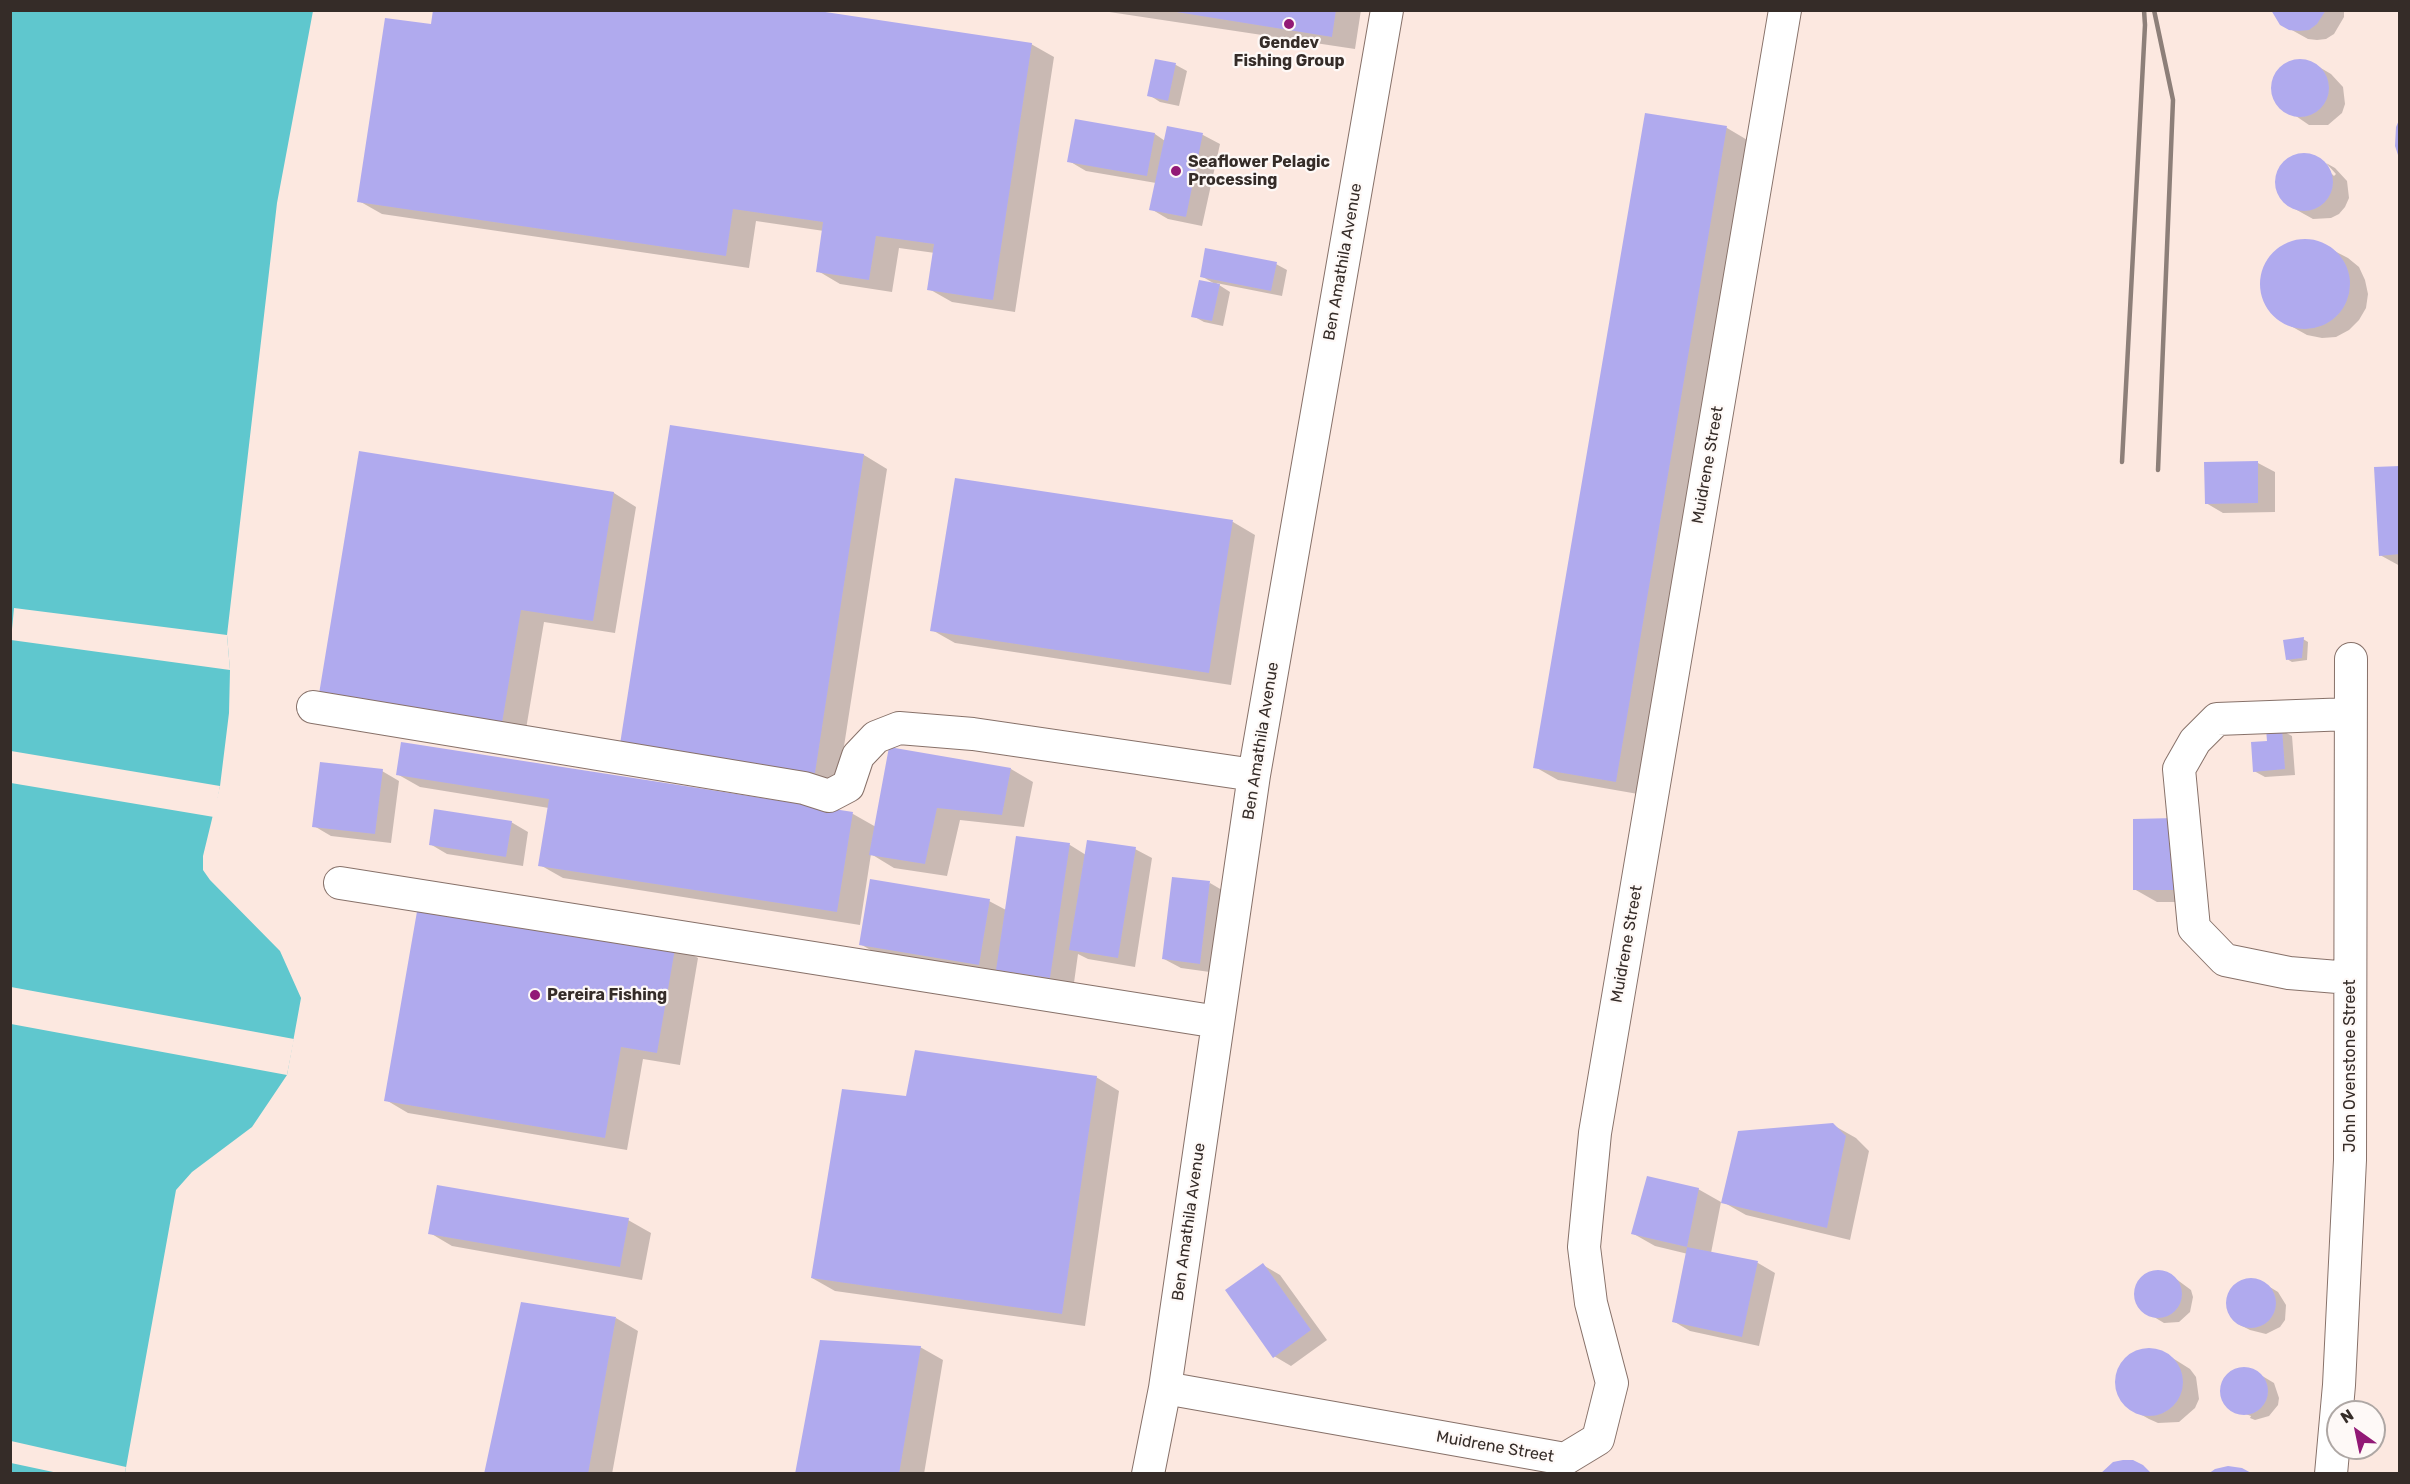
<!DOCTYPE html>
<html>
<head>
<meta charset="utf-8">
<style>
	body { margin:0 }
	#map { position:relative; width:2410px; height:1484px; overflow:hidden; background:#fce8e0; font-family:Rubik,sans-serif }
	canvas { display:block }
	.frame { position:absolute; inset:0; border:12px solid #352c28; pointer-events:none }
	.north { position:absolute; left:2326px; top:1400px; width:60px; height:60px; box-sizing:border-box; background:#fef9f7; border:2px solid #aea7a4; border-radius:50%; rotate:327deg; font-size:16px; font-weight:700; line-height:24px; text-align:center; color:#352c28 }
	.north::after { content:''; display:block; margin:auto; width:21px; height:27px; background:#921976; clip-path:polygon(50% 0,100% 100%,50% 72%,0 100%) }
</style>
</head>
<body>
<div id="map">
<canvas width="2410" height="1484"></canvas>
<div class="frame"></div>
<div class="north">N</div>
</div>
<script>
const c = document.querySelector('canvas').getContext('2d');
c.lineJoin = 'round';
function fill(path, color) { c.fillStyle = color; c.fill(path, 'evenodd'); }
const toPath = rows => new Path2D(rows.map(r => 'M' + r).join(''));
function trace(path, color, width, dash) { c.strokeStyle = color; c.lineWidth = width; c.lineCap = dash ? 'butt' : 'round'; c.setLineDash(dash || []); c.stroke(path); }
function label(font, color, halo, rows, align = 'center') {
  c.font = font + ' Rubik,sans-serif'; c.lineWidth = 4.5; c.setLineDash([]); c.textBaseline = 'middle'; c.strokeStyle = halo; c.fillStyle = color; for (const [text, x, y, turn = 0] of rows) {
    c.save(); c.translate(x, y); c.rotate((+turn || 0) * Math.PI / 180); c.textAlign = isNaN(turn) ? turn : align; if (halo) c.strokeText(text, 0, 0); c.fillText(text, 0, 0); c.restore();
  }
}
const water = toPath([
	[10,11,313,11,277,203,227,635,230,670,229,713,220,786,203,856,203,870,210,880,280,951,301,998,287,1075,252,1127,192,1172,176,1190,125,1473,11,1473]
]);
const pier = toPath([
	[14,608,227,635,230,670,11,640],
	[11,751,220,786,214,817,11,783],
	[11,987,294,1039,287,1075,11,1024],
	[11,1441,126,1467,125,1473,58,1473,11,1463]
]);
const shadow = toPath([
	[1096,10,1361,10,1355,49],
	[2274,10,2344,10,2344,17,2334,34,2326,39,2317,40,2308,39,2281,24],
	[432,26,1031,44,1054,57,1015,312,952,302,929,289,935,253,899,248,892,292,840,284,818,271,824,231,756,221,749,268,382,214,359,201],
	[1156,61,1176,65,1187,71,1179,106,1160,102,1149,95],
	[2296,61,2314,64,2331,74,2343,87,2345,104,2342,113,2328,125,2309,125,2277,103,2273,85,2276,76,2288,64],
	[1646,114,1727,128,1749,141,1638,794,1558,780,1535,767],
	[1168,127,1203,135,1220,144,1202,226,1168,219,1151,209,1156,183,1086,171,1069,161,1155,134,1165,141],
	[2309,155,2325,163,2321,163,2334,176,2336,174,2326,163,2335,168,2347,181,2349,198,2345,207,2339,214,2331,218,2313,219,2286,204,2277,188,2279,170,2291,157],
	[2303,240,2317,242,2348,258,2359,267,2365,280,2368,294,2366,308,2359,320,2349,330,2336,337,2322,338,2307,335,2289,325,2276,317,2267,306,2262,292,2262,277,2267,263,2276,251,2289,243],
	[1276,264,1287,270,1282,296,1216,283,1230,292,1223,326,1204,322,1193,316,1215,284,1201,276],
	[671,427,864,455,887,469,838,785,645,756],
	[360,453,614,493,636,507,615,633,544,622,525,735,343,706],
	[2258,463,2275,472,2275,512,2223,513,2206,503],
	[2400,468,2400,566,2380,555],
	[956,479,1233,522,1255,535,1231,685,955,643,932,630],
	[2303,639,2308,642,2307,660,2292,662,2287,659],
	[2281,730,2292,736,2295,775,2265,777,2254,771,2269,743],
	[1011,769,1033,782,1024,827,960,820,947,876,894,868,871,854,860,925,563,878,540,865,549,808,420,787,397,774,853,814,876,827],
	[382,771,399,781,391,843,331,836,314,826],
	[2134,820,2197,902,2157,902,2134,889],
	[511,822,528,832,523,866,447,854,430,844],
	[1017,837,1070,845,1086,855,1135,849,1152,858,1135,967,1088,959,1078,954,1073,990,883,957,860,944,989,901,1006,910],
	[1210,883,1227,893,1217,973,1181,968,1164,959],
	[675,945,698,958,680,1065,643,1059,627,1150,408,1113,386,1100],
	[1096,1077,1119,1091,1085,1326,835,1291,812,1278],
	[1833,1125,1856,1138,1869,1151,1850,1240,1746,1215,1723,1202],
	[1698,1189,1721,1202,1711,1253,1758,1263,1775,1273,1759,1346,1690,1331,1673,1321,1688,1254,1655,1246,1632,1233],
	[628,1220,651,1233,642,1280,452,1246,430,1233],
	[1263,1265,1280,1275,1327,1340,1291,1366,1274,1356],
	[2153,1272,2168,1273,2191,1290,2193,1297,2190,1312,2179,1322,2164,1323,2139,1308,2135,1293,2136,1286,2140,1279],
	[2245,1280,2260,1281,2278,1292,2286,1305,2285,1320,2280,1327,2266,1334,2250,1330,2238,1324,2228,1312,2228,1296,2238,1283],
	[616,1318,638,1331,612,1474,486,1474],
	[920,1347,943,1360,924,1474,797,1474],
	[2142,1350,2163,1352,2190,1369,2196,1377,2199,1399,2195,1408,2179,1422,2158,1423,2149,1419,2131,1409,2123,1401,2118,1392,2116,1381,2118,1371,2124,1361],
	[2249,1368,2274,1383,2279,1398,2278,1405,2269,1416,2255,1420,2250,1418,2251,1416,2229,1408,2225,1403,2221,1388,2223,1382,2234,1371]
]);
const building = toPath([
	[433,10,812,10,1032,43,993,300,927,290,934,244,876,236,869,280,816,272,823,222,733,209,726,256,357,202,385,18,431,24],
	[1164,10,1336,10,1332,37],
	[2271,10,2326,10,2317,24,2309,30,2299,31,2289,30,2280,25],
	[1155,59,1176,63,1168,101,1147,96],
	'2271 88a29 29 0 1 1 58 0a29 29 0 1 1-58 0Z',
	[1645,113,1727,126,1616,782,1533,768],
	[2400,118,2400,157,2399,158,2395,146,2396,127],
	[1075,119,1155,133,1147,176,1067,162],
	[1167,126,1203,133,1186,217,1149,210],
	'2275 182a29 29 0 1 1 58 0a29 29 0 1 1-58 0Z',
	'2260 284a45 45 0 1 1 90 0a45 45 0 1 1-90 0Z',
	[1205,248,1277,262,1271,291,1200,277],
	[1199,280,1220,284,1212,321,1191,317],
	[670,425,864,454,815,773,620,744],
	[359,451,614,492,593,621,521,610,502,723,319,694],
	[2258,461,2258,503,2205,504,2204,462],
	[2400,466,2400,554,2379,556,2374,467],
	[955,478,1233,520,1209,673,930,631],
	[2304,637,2302,658,2286,660,2283,640],
	[2282,728,2285,769,2253,772,2251,742,2267,741,2266,729],
	[401,742,853,812,837,912,538,866,549,799,396,775],
	[889,747,1011,768,1002,815,937,808,925,864,869,855],
	[320,762,383,769,375,834,312,827],
	[434,809,512,821,506,857,429,845],
	[2175,818,2175,890,2133,890,2133,819],
	[1016,836,1070,843,1050,978,996,970],
	[1087,840,1136,847,1118,958,1069,950],
	[1172,877,1210,881,1200,964,1162,959],
	[870,879,990,899,979,965,859,945],
	[419,900,676,943,657,1053,621,1047,605,1138,384,1101],
	[915,1050,1097,1076,1062,1314,811,1278,842,1089,906,1096],
	[1833,1123,1846,1136,1827,1228,1721,1203,1738,1131],
	[1647,1176,1699,1188,1687,1247,1631,1234],
	[437,1185,629,1218,620,1267,428,1234],
	[1687,1247,1758,1261,1742,1337,1672,1322],
	[1263,1263,1311,1330,1273,1358,1225,1290],
	'2134 1294a24 24 0 1 1 48 0a24 24 0 1 1-48 0Z',
	'2226 1303a25 25 0 1 1 50 0a25 25 0 1 1-50 0Z',
	[521,1302,616,1317,588,1474,484,1474],
	[820,1340,921,1346,899,1474,795,1474],
	'2115 1382a34 34 0 1 1 68 0a34 34 0 1 1-68 0Z',
	'2220 1391a24 24 0 1 1 48 0a24 24 0 1 1-48 0Z',
	[2123,1460,2133,1460,2143,1465,2152,1474,2100,1474,2113,1462],
	[2228,1466,2242,1468,2253,1474,2208,1474,2215,1469]
]);
const minor = toPath([
	[313,707,804,788,829,796,848,786,858,756,876,737,899,728,973,734,1254,775],
	[340,883,1218,1022],
	[2350,978,2289,973,2225,960,2194,928,2179,769,2195,741,2217,719,2350,714],
	[1165,1388,1565,1459,1598,1439,1612,1383,1591,1303,1584,1247,1595,1133,1785,10],
	[1148,1474,1165,1388,1254,775,1387,10],
	[2331,1474,2339,1385,2350,1160,2351,659]
]);
const rail = toPath([
	[2154,10,2173,100,2158,470],
	[2122,462,2145,25,2144,10]
]);
const markers = [
	[1289,24,6,"#921976"],
	[1176,171,6,"#921976"],
	[535,995,6,"#921976"]
];
const poiNames = [
	["Gendev",1289,43,"center"],
	["Fishing Group",1289,61,"center"],
	["Seaflower Pelagic",1188,162],
	["Processing",1188,180],
	["Pereira Fishing",547,995]
];
const streetNames = [
	["Ben Amathila Avenue",1343,262,-80],
	["Muidrene Street",1708,465,-80],
	["Ben Amathila Avenue",1261,741,-81],
	["Muidrene Street",1627,944,-80],
	["John Ovenstone Street",2350,1066,-90],
	["Ben Amathila Avenue",1189,1222,-82],
	["Muidrene Street",1495,1447,10]
];
fill(water, '#5fc7ce');
fill(pier, '#fce8e0');
fill(shadow, '#0003');
fill(building, '#b0aaee');
trace(minor, '#877169', 34);
trace(minor, '#fff', 32);
trace(rail, '#8d7f79', 4.5);
for (const [x, y, r, color] of markers) { const dot = new Path2D(); dot.arc(x, y, r, 0, 2 * Math.PI); c.fillStyle = color; c.fill(dot); trace(dot, '#fef9f7', 2); }
label('bold 16px', '#352c28', '#fef9f7', poiNames, 'left');
label('16px', '#352c28', '#fef9f7', streetNames);
</script>
</body>
</html>
